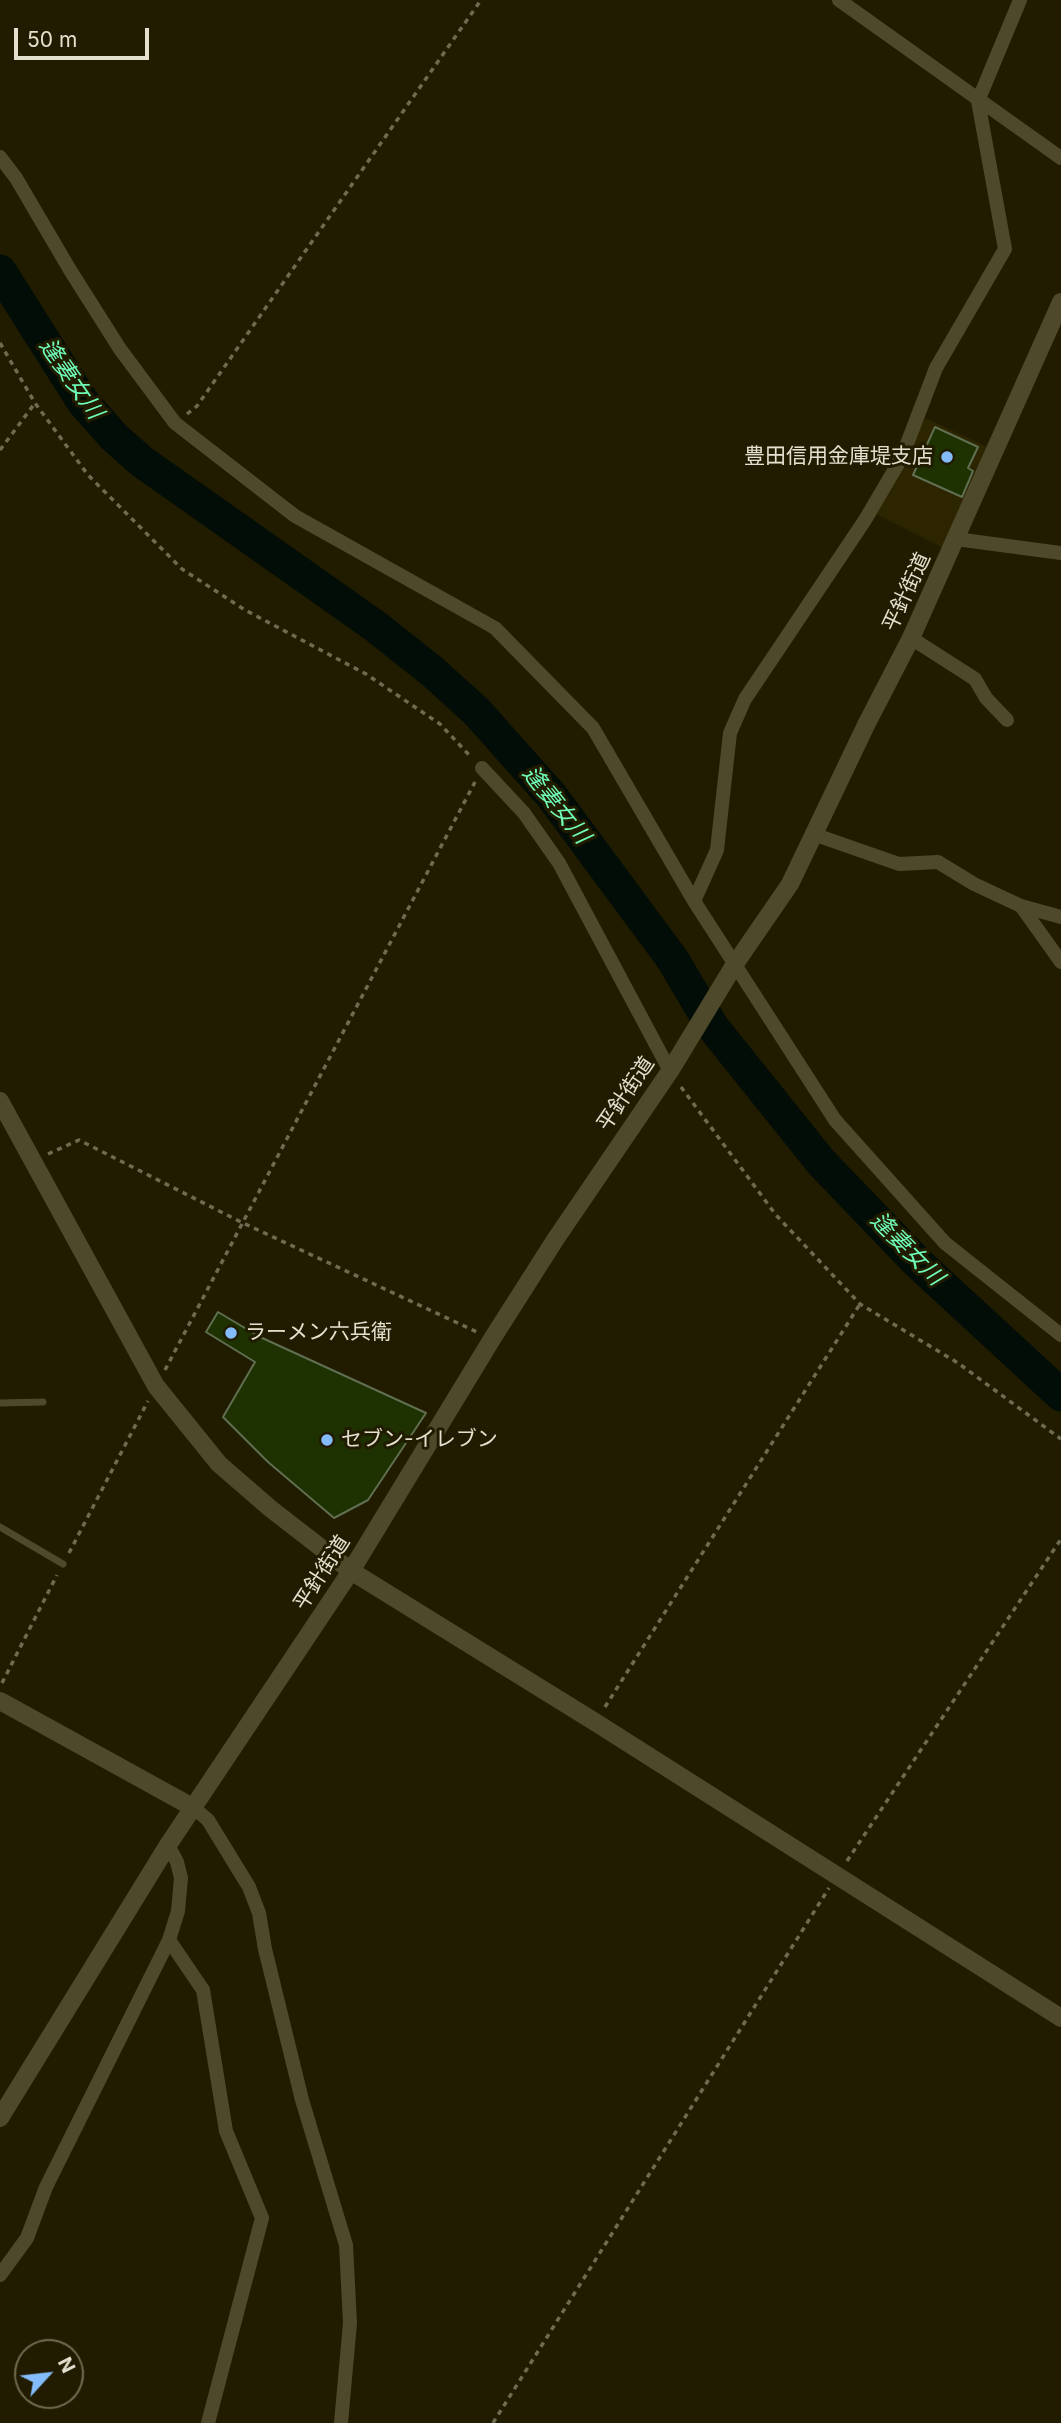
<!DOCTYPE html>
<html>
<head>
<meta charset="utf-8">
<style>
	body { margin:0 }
	#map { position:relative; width:1061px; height:2423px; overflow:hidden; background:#211c00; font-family:Inter,sans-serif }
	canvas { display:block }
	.north { position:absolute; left:14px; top:2339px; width:70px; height:70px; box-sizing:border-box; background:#211c00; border:2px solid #6f6a53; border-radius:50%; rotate:63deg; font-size:19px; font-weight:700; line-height:28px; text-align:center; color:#e3e0cf }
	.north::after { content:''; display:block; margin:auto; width:24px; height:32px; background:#84bcfb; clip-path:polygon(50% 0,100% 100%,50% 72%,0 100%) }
	.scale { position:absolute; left:14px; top:28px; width:135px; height:32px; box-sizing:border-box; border:4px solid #e3e0cf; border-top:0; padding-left:9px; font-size:21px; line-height:24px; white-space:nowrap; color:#e3e0cf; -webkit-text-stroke:5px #211c00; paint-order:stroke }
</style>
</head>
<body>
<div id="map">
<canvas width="1061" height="2423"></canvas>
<div class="north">N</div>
<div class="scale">50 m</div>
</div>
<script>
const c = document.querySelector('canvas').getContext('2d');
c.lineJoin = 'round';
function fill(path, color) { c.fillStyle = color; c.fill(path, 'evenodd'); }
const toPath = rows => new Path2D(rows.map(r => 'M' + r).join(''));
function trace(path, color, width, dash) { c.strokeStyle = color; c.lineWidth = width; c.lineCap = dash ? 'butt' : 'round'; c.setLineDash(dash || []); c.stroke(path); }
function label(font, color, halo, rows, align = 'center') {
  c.font = font + ' Inter,"Noto Sans JP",sans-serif'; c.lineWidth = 6; c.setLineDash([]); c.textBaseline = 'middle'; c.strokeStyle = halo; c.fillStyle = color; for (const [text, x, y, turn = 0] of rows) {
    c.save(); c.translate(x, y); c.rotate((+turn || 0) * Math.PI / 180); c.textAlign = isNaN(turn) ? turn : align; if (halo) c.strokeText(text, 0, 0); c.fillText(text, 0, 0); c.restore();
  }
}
const built = toPath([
	[925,418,990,448,947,550,876,514,905,460]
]);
const river = toPath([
	[0,271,83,402,114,437,141,461,375,626,433,672,477,712,551,795,673,960,712,1026,821,1162,918,1263,1061,1395]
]);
const building = toPath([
	[935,427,978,447,968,468,973,471,962,497,913,475,935,427],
	[218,1312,260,1337,426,1413,368,1500,334,1518,268,1462,223,1417,255,1362,206,1332,218,1312]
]);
const path = toPath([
	[0,343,35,403,88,475,182,569,245,610,366,674,440,724,471,757],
	[187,414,197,406,481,0],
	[0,450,35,403],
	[681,1087,776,1215,860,1304,958,1363,1061,1439],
	[48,1154,79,1140,243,1223,477,1332],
	[165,1370,475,782],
	[69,1553,148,1401],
	[2,1683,57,1575],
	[605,1707,860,1304],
	[847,1861,1061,1539],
	[493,2423,829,1888]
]);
const service = toPath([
	[0,1403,43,1402],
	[0,1527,63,1564]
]);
const minor = toPath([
	[839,0,1061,158],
	[0,157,16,178,70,270,120,349,175,423,295,516,495,628,593,728,694,901,835,1120,945,1243,1061,1335],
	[956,539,1061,553],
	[911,638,975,679,986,698,1007,720],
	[482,768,524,813,559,863,670,1071],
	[813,834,899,864,938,862,974,884,1021,906,1061,917],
	[694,901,717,850,730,733,745,699,865,520,902,457,936,368,1005,249,978,101,1020,0],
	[1021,906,1061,962],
	[194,1808,208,1820,249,1887,259,1913,265,1949,302,2100,346,2245,350,2323,341,2423],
	[169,1940,203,1990,226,2131,262,2218,208,2423],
	[0,2275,27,2238,46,2187,169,1940,178,1911,181,1878,177,1862,168,1845]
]);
const tertiary = toPath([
	[0,1101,156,1386,219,1464,271,1509,351,1571,595,1722,1061,2018],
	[0,1701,194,1808],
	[0,2118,168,1845,351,1571,492,1339,555,1240,670,1071,735,964,790,884,867,723,911,638,1061,302]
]);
const markers = [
	[947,457,7,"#84bcfb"],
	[231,1333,7,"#84bcfb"],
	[327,1440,7,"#84bcfb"]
];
const poiNames = [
	["豊田信用金庫堤支店",933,457,"right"],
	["ラーメン六兵衛",245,1333],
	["セブン-イレブン",341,1440]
];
const streetNames = [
	["平針街道",907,592,-65],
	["平針街道",626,1094,-56],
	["平針街道",322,1573,-57]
];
const waterNames = [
	["逢妻女川",71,379,55],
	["逢妻女川",556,805,51],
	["逢妻女川",907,1249,45]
];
fill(built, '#2c2500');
trace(river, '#020d07', 33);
fill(building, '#1e3100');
trace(building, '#606e51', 2);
trace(path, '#6f6b53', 3.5, [5, 5]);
trace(service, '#4f492b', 7);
trace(minor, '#4f492b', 14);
trace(tertiary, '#4f492b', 18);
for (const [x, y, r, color] of markers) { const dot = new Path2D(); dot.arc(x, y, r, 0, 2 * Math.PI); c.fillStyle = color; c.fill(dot); trace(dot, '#211c00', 2.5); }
label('21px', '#e3e0cf', '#211c00', poiNames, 'left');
label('21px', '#e3e0cf', '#211c00', streetNames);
label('italic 23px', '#6ffdba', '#211c00', waterNames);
</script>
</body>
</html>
